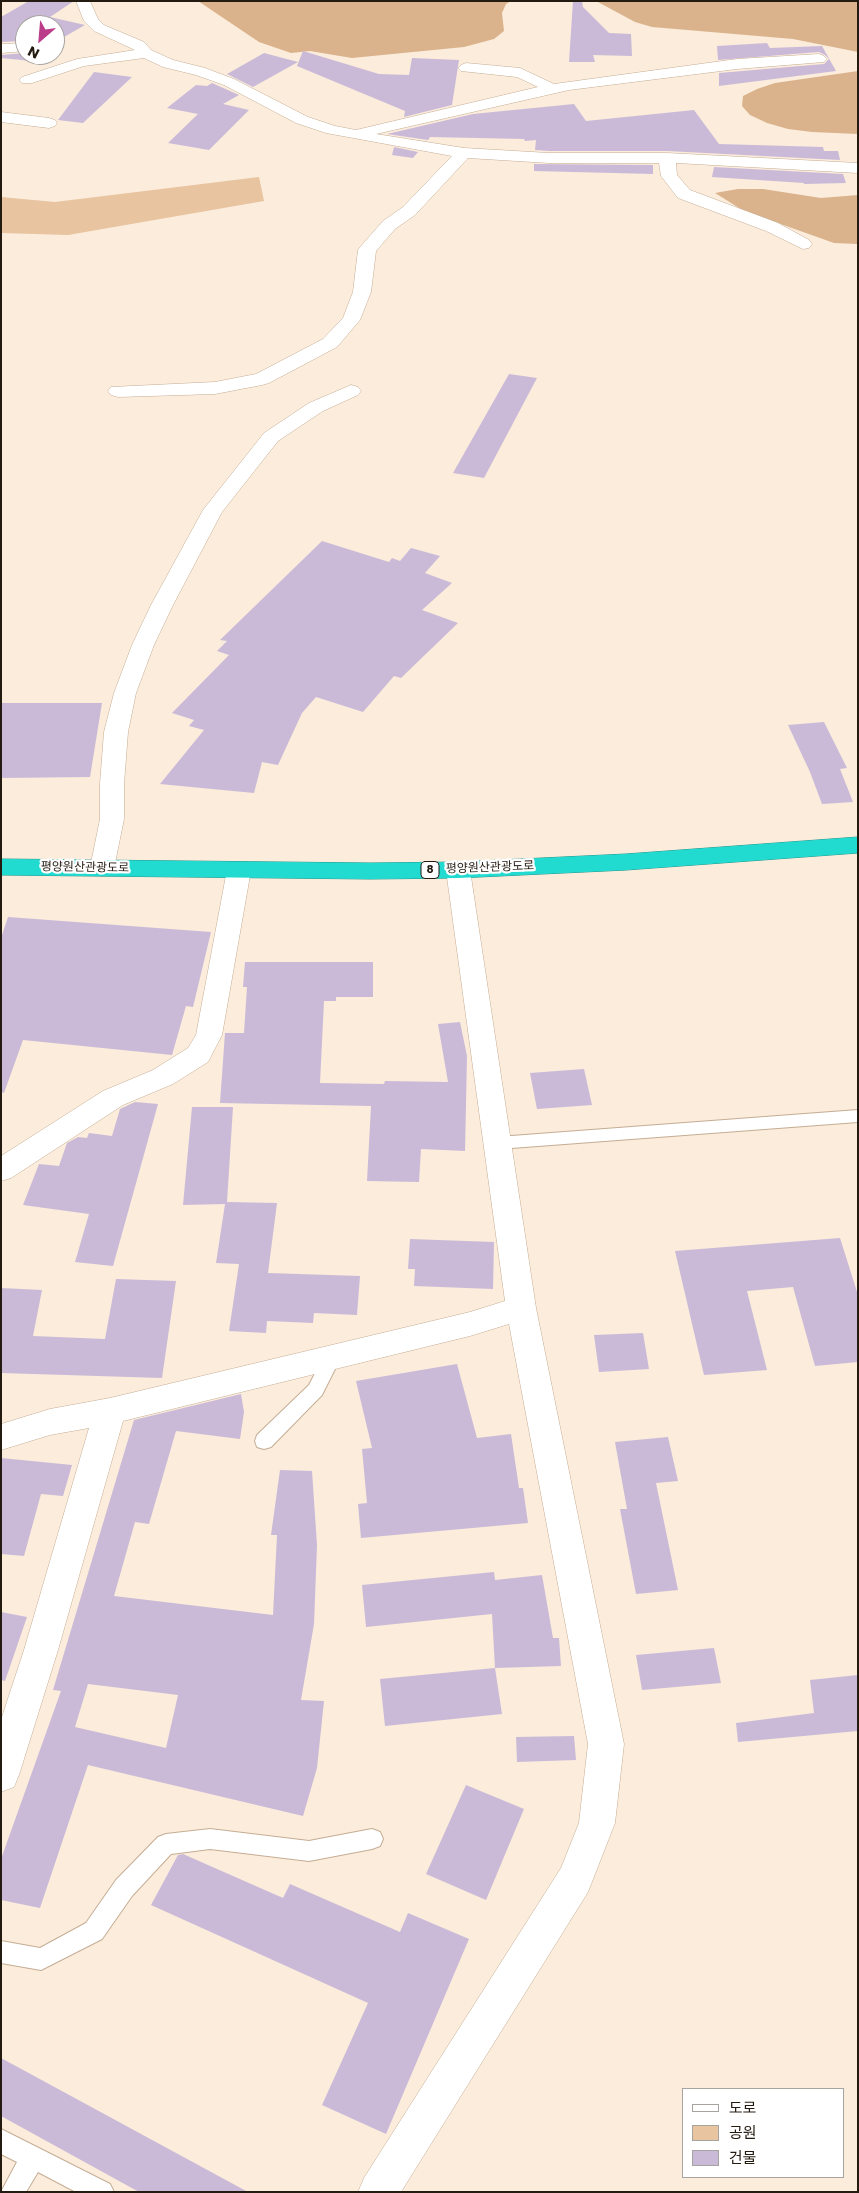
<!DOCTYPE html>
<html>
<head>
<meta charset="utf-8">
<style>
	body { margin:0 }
	#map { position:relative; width:859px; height:2193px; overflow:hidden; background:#fbecdc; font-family:Poppins,"Noto Sans KR",sans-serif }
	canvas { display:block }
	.frame { position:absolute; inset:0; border:2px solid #231a10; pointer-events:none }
	.legend { position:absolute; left:682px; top:2088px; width:162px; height:90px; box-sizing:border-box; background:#fff; border:1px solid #a7a39f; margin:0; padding:6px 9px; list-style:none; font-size:15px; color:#231a10 }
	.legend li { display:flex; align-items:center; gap:10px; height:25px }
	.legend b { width:25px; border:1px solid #a7a39f }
	.north { position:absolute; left:15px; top:15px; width:50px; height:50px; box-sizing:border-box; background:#fff; border:1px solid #a7a39f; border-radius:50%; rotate:207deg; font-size:14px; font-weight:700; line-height:20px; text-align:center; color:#231a10 }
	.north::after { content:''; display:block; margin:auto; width:18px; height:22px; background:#bb3c88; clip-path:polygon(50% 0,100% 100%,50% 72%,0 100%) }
</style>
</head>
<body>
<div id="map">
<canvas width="859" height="2193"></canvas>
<div class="frame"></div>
<ul class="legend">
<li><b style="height:6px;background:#fff"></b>도로</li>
<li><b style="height:14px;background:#e8c4a0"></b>공원</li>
<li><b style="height:14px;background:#cabad8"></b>건물</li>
</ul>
<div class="north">N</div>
</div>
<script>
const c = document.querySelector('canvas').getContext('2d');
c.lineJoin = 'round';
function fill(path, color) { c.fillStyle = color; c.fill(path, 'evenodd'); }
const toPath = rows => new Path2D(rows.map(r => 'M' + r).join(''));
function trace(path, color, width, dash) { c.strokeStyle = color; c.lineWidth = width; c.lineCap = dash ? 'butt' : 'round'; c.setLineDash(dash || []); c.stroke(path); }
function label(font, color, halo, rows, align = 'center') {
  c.font = font + ' Poppins,"Noto Sans KR",sans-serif'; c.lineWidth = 4.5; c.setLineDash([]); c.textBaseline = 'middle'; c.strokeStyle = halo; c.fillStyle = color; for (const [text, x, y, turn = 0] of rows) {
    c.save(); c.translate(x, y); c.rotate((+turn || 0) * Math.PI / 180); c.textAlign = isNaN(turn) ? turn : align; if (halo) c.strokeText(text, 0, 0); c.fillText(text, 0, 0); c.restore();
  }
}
const green = toPath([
	[259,177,264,201,68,235,1,233,1,197,55,202]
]);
const forest = toPath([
	[198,1,511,1,506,4,502,13,504,31,494,39,464,47,352,58,310,51,291,53,259,42],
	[596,1,858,1,858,52,793,39,652,27,635,22],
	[858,71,858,134,812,132,788,129,767,123,750,115,742,106,743,96,757,89,775,83],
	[738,189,763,189,821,198,858,195,858,244,834,243,744,211,715,193]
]);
const building = toPath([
	[29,1,74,1,50,17,85,25,64,37,55,47,55,25,25,25,25,41,1,42,1,17],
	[573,1,582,1,583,7,609,33,631,34,632,56,593,55,595,62,569,62],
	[767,43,770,48,822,46,836,71,719,86,719,73,824,64,829,59,825,55,819,52,718,60,717,46],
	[303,51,379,74,409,75,412,58,459,60,452,105,404,117,405,111,297,66],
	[25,53,25,55,48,55,42,62,1,58,1,55],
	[264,53,298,62,253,87,227,74],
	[94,72,132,77,83,123,58,120],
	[212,83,239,95,223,104,249,110,209,150,168,143,198,114,167,108,196,85,207,86],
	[574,104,586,121,694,110,719,144,823,147,824,151,838,151,840,160,667,151,549,151,535,150,536,140,525,141,524,139,430,137,428,140,387,134,473,114],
	[394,147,418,152,413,158,392,155],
	[534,164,653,165,653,174,534,171],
	[714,167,843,174,846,183,804,184,804,183,712,177],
	[509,374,537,378,484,478,453,473],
	[322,541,389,562,392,558,400,561,411,548,440,556,425,573,452,583,422,610,458,623,401,678,394,676,363,712,316,697,302,713,278,765,262,762,254,793,160,784,204,730,189,726,194,720,172,713,229,655,217,651,227,641,220,640],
	[1,703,102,703,90,777,1,778],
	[824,722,847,768,840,769,853,802,822,804,810,772,788,725],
	[8,917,211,932,193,1007,186,1006,172,1055,23,1040,4,1093,1,1092,1,938],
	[245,962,373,962,373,997,336,997,336,1001,324,1001,320,1083,384,1084,385,1081,448,1082,438,1024,460,1022,467,1056,465,1151,421,1149,419,1182,367,1181,371,1106,220,1103,225,1033,244,1033,247,987,243,987],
	[584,1069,592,1105,537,1109,530,1073],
	[135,1102,158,1104,113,1266,75,1262,89,1214,23,1205,39,1164,59,1166,67,1143,78,1137,87,1138,89,1133,112,1136,120,1109],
	[192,1107,233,1107,227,1202,277,1203,268,1273,360,1276,357,1315,314,1313,313,1323,267,1321,266,1333,229,1331,239,1264,216,1263,225,1204,183,1205],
	[840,1238,858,1295,858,1362,815,1366,793,1287,747,1291,767,1370,704,1375,675,1251],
	[410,1239,494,1242,493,1289,414,1286,415,1269,408,1269],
	[116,1279,176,1281,162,1378,1,1373,1,1288,42,1290,33,1336,105,1339],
	[643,1333,649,1369,599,1372,594,1335],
	[457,1364,477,1438,511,1434,519,1488,523,1488,528,1523,361,1538,358,1504,367,1503,362,1449,372,1448,356,1381],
	[241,1394,244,1412,240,1439,176,1431,149,1524,135,1522,114,1596,273,1615,277,1535,271,1535,280,1470,312,1471,317,1545,314,1624,301,1700,324,1701,317,1768,303,1816,88,1765,40,1908,1,1900,1,1859,61,1691,53,1690,134,1420],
	[88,1684,178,1695,166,1748,75,1727],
	[668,1437,678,1481,656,1483,678,1590,636,1594,620,1509,627,1509,615,1442],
	[1,1458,72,1465,63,1496,41,1494,24,1556,1,1554],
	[494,1572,495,1580,542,1575,553,1638,559,1638,561,1666,495,1668,492,1614,366,1627,362,1585],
	[1,1612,27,1617,5,1681,1,1680],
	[714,1648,721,1683,642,1690,636,1655],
	[495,1668,502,1714,385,1726,380,1679],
	[858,1675,858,1731,738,1742,736,1723,814,1713,810,1680],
	[574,1736,576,1760,517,1762,516,1737],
	[466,1785,524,1809,486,1900,426,1874],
	[183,1854,283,1898,290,1884,400,1932,408,1913,469,1939,386,2134,322,2105,368,2003,151,1905,178,1855],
	[1,2058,248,2192,139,2192,1,2116]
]);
const lane = toPath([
	[858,1110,858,1122,498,1149,492,1147,490,1143,492,1139,498,1137,858,1110],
	[332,1350,338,1352,341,1357,322,1395,271,1447,264,1449,257,1447,255,1441,257,1435,309,1385,326,1352,332,1350],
	[210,1829,309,1841,372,1829,380,1832,383,1839,380,1846,372,1849,309,1861,210,1849,171,1854,132,1896,102,1939,41,1970,1,1963,1,1941,40,1948,86,1923,116,1880,158,1837,166,1834,210,1829],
	[1,2129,110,2184,114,2192,76,2192,38,2172,26,2192,1,2192,17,2162,1,2154,1,2129]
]);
const street = toPath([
	[76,1,90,1,98,19,104,25,144,42,151,50,173,60,205,68,234,79,308,117,335,126,356,130,538,87,517,77,461,71,458,68,461,65,466,63,520,68,554,84,737,59,819,54,824,56,827,59,824,62,737,69,569,90,376,134,464,148,549,153,667,153,858,163,858,173,676,163,677,175,690,190,778,223,809,240,812,244,809,248,803,249,766,231,678,198,661,176,659,163,549,163,468,158,415,215,395,229,376,251,371,292,360,320,337,347,269,383,262,385,215,394,118,397,111,395,108,391,111,387,215,382,256,374,323,339,343,318,353,292,358,250,361,246,383,221,403,207,452,156,326,133,296,123,224,85,196,75,163,67,144,58,84,66,32,83,22,83,19,80,22,77,77,59,135,50,94,31,84,21,76,1],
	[25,43,25,51,1,53,1,44,25,43],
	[1,112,49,118,55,120,57,123,55,126,49,128,1,122,1,112],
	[351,385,358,387,361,391,358,395,323,411,278,441,222,512,173,605,154,645,136,693,128,732,124,784,124,819,114,868,111,874,102,876,93,874,90,868,100,819,100,784,104,732,114,693,132,645,151,605,203,510,264,433,309,403,351,385],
	[239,862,248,864,251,870,222,1035,208,1062,173,1084,123,1105,11,1178,1,1181,1,1156,103,1091,153,1070,188,1048,196,1035,227,870,230,864,239,862],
	[458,862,467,864,470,870,536,1308,624,1744,615,1823,588,1892,401,2192,358,2192,364,2178,561,1868,579,1823,588,1744,509,1324,470,1336,123,1421,58,1650,19,1775,14,1787,1,1792,1,1720,24,1650,89,1428,50,1435,1,1450,1,1424,50,1409,110,1398,470,1312,505,1301,446,870,449,864,458,862]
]);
const highway = toPath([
	[858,837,858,853,626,870,458,878,370,879,1,875,1,859,370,863,458,862,626,854,858,837]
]);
const shields = [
	[430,870,18]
];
const shieldNames = [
	["8",430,870]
];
const streetNames = [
	["평양원산관광도로",85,868,1],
	["평양원산관광도로",490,868,-2]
];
fill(green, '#e8c4a0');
fill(forest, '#dab38c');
fill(building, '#cabad8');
trace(lane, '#c5ad94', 2);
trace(street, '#c5ad94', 1);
trace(highway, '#22978d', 1);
fill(lane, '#fff');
fill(street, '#fff');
fill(highway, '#21dbd1');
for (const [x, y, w] of shields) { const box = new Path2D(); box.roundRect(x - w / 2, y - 8.5, w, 17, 4); c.fillStyle = '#fff'; c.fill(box); trace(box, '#231a10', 1); }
label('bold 11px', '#231a10', null, shieldNames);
label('12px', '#231a10', '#fff', streetNames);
</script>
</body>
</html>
